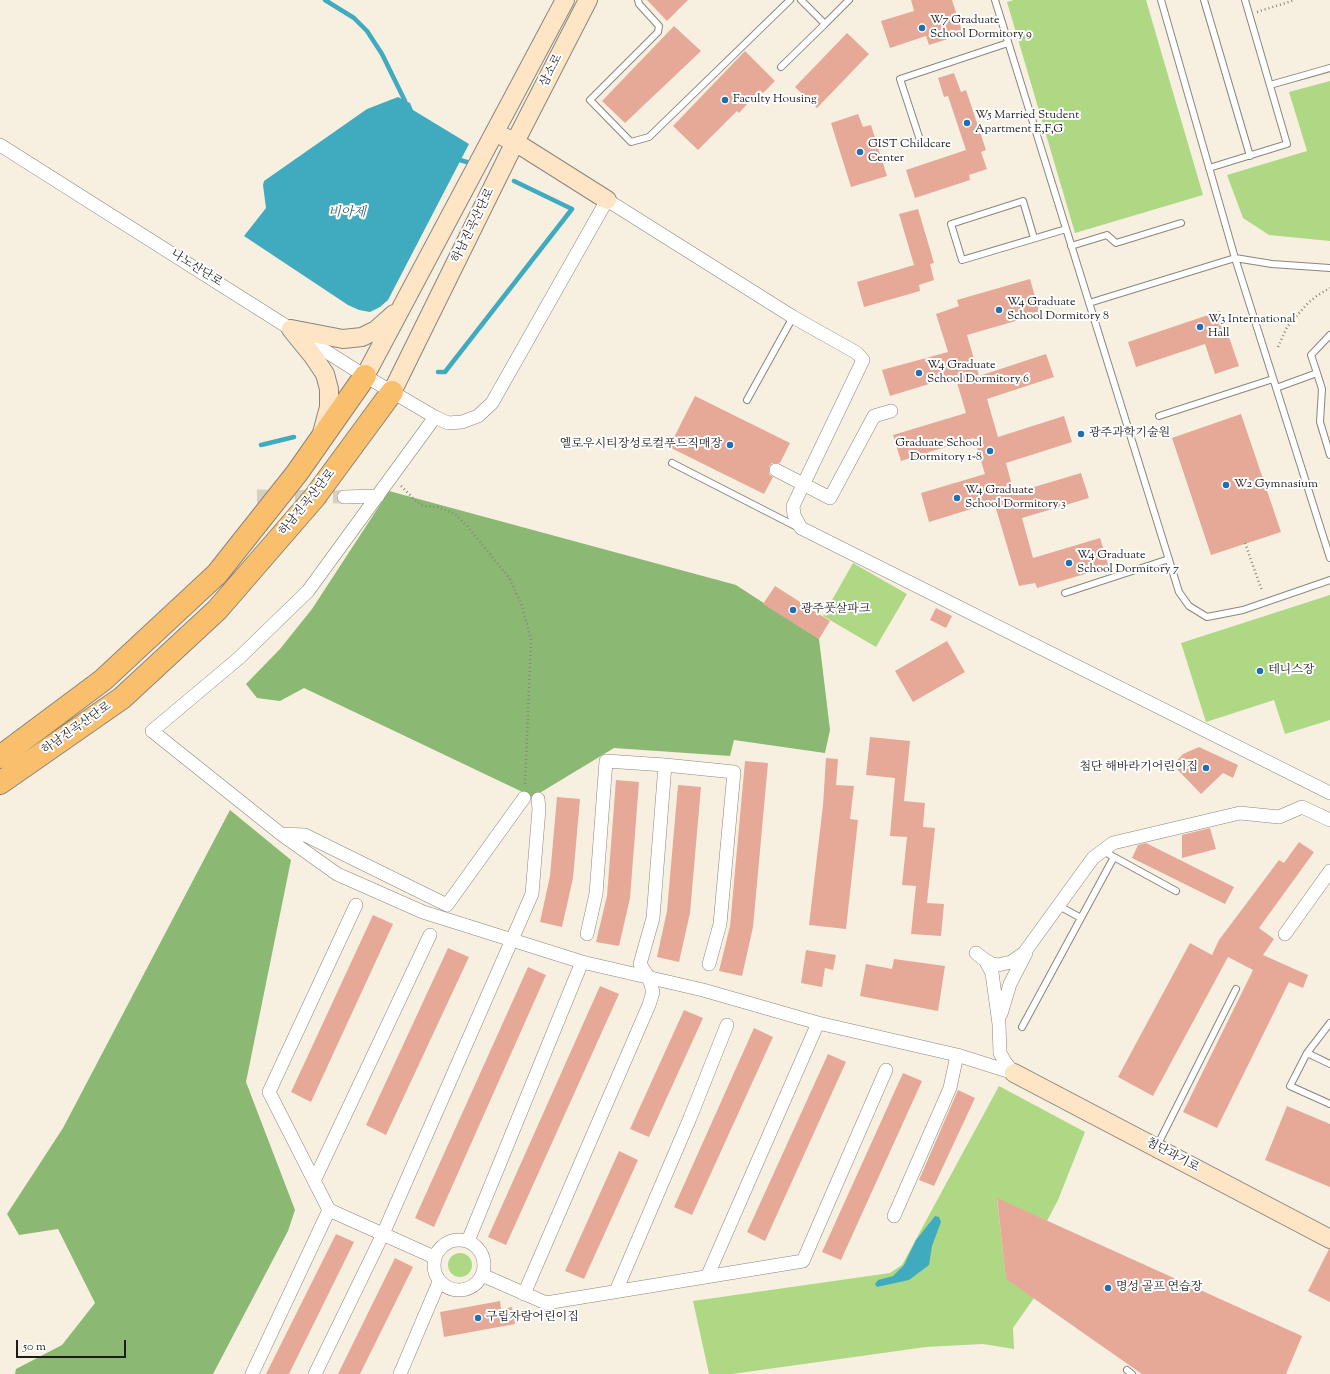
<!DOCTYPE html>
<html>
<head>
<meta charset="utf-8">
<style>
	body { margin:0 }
	#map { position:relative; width:1330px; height:1374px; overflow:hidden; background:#f7f0e0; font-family:"Sorts Mill Goudy",serif }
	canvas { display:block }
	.scale { position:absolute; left:16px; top:1340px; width:110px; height:18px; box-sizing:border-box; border:2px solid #1c1c1c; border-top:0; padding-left:5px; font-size:12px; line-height:14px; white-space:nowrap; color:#1c1c1c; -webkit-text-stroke:3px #fff; paint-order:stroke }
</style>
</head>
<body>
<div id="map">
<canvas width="1330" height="1374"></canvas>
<div class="scale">50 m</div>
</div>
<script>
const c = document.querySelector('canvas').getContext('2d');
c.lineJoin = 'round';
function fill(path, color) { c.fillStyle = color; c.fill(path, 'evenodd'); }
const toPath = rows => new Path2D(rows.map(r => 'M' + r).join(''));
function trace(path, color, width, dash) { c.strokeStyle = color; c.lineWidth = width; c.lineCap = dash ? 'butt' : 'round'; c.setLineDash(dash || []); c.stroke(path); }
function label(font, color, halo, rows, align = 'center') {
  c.font = font + ' "Sorts Mill Goudy","Noto Serif KR",serif'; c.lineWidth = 4; c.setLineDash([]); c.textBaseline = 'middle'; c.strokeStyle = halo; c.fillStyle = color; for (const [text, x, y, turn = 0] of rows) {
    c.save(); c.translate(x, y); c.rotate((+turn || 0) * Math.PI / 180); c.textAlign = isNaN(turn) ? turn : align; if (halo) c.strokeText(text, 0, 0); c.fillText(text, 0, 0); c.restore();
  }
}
const green = toPath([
	[1014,0,1146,0,1203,195,1075,233,1007,2],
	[1330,81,1330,241,1269,235,1243,218,1227,175,1307,151,1289,92],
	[853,563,907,594,876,647,823,616],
	[1330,595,1330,720,1285,734,1274,700,1206,722,1181,643],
	[999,1086,1085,1132,1058,1200,1047,1221,997,1199,1006,1278,1034,1298,1013,1328,1014,1349,983,1344,926,1347,732,1374,709,1374,693,1301,890,1273,902,1265],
	'448 1265a12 12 0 1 1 24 0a12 12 0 1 1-24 0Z'
]);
const forest = toPath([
	[389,491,736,585,819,639,830,730,825,753,734,740,730,756,614,748,533,797,304,688,280,701,257,698,246,684,280,649,312,609],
	[230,810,291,860,246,1082,295,1210,288,1231,213,1374,15,1374,16,1369,62,1345,95,1303,58,1229,19,1235,7,1214,63,1128]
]);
const water = toPath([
	[398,97,410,103,413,110,469,144,388,300,380,307,370,312,359,310,348,305,244,236,266,208,263,185,264,181,367,109],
	[935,1216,939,1217,941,1222,932,1246,929,1265,909,1280,877,1287,875,1284,878,1280,893,1276,904,1265,916,1240]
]);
const stream = toPath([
	[325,0,354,18,367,31,382,54,405,101],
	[460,160,470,163],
	[438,372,445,372,572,209,514,181],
	[261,445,294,437]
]);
const building = toPath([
	[647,0,688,0,667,21],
	[911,0,952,0,963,34,929,45,926,36,890,48,881,21,914,11],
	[674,26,701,51,625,123,602,101],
	[847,33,869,54,817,108,795,87],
	[745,51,775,81,763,93,760,90,739,113,737,111,698,150,673,126],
	[954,73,961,92,966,90,986,150,981,152,987,169,969,175,970,180,915,198,906,170,966,150,948,96,944,97,938,78],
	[858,114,863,127,871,125,887,176,851,187,831,123],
	[918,209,934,263,930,264,934,280,919,285,920,291,864,307,857,282,914,265,899,214],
	[1030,279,1040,314,967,335,979,376,1046,354,1054,377,987,399,998,437,1064,416,1072,442,1006,463,1014,493,1081,473,1089,498,1022,518,1033,558,1100,538,1109,567,1037,588,1035,583,1019,586,994,502,929,522,921,493,985,474,974,438,901,461,893,435,966,413,955,376,890,396,882,370,948,352,936,314,959,306,957,300],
	[1220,311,1239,366,1215,374,1205,344,1136,367,1128,342],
	[695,396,790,443,780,463,772,463,769,467,769,474,773,477,764,494,669,447],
	[1241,414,1281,532,1211,555,1172,438],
	[775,586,830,621,819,639,763,604],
	[936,608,952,616,946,628,930,620],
	[947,641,965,672,913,702,895,671],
	[870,737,910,741,904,801,925,803,923,827,935,828,927,903,944,904,941,936,911,934,916,886,902,885,907,837,890,836,895,778,866,775],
	[1199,747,1238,765,1233,778,1223,773,1201,794,1173,765,1183,754],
	[826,758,838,759,836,785,854,786,850,819,858,820,846,929,809,925,823,805],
	[745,761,768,763,753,927,742,976,719,971,730,926],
	[616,780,639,782,630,898,619,946,596,942,607,896],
	[678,785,701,787,690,913,679,962,657,957,667,911],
	[557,797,580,799,573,878,562,927,540,922,550,876],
	[1210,828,1216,849,1182,858,1182,835],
	[1299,842,1314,852,1259,928,1274,939,1263,955,1308,975,1303,988,1289,982,1217,1128,1183,1112,1253,970,1228,957,1153,1096,1118,1077,1190,943,1212,955,1219,940,1279,860,1284,863],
	[1146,843,1234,887,1225,904,1132,858,1138,845],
	[373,915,393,924,311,1102,291,1092],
	[448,948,469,957,386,1135,366,1125],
	[806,950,836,955,833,970,825,968,822,987,801,983],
	[894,959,945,966,938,1011,860,996,866,964,892,969],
	[528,967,546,975,434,1227,415,1218],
	[600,986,619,994,506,1245,488,1237],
	[684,1010,703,1018,649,1137,630,1129],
	[754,1028,773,1037,692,1215,674,1207],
	[828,1054,846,1062,765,1241,747,1232],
	[903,1073,922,1081,841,1260,822,1252],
	[958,1090,975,1098,934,1186,919,1180],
	[1287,1106,1330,1124,1330,1187,1265,1160],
	[619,1151,638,1160,584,1279,565,1271],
	[997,1198,1302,1336,1286,1374,1142,1374,1006,1279],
	[336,1234,354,1242,289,1374,266,1374],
	[1329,1249,1330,1249,1330,1302,1308,1291],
	[395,1258,413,1267,360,1374,338,1374],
	[500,1301,501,1309,512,1307,515,1324,444,1337,440,1312]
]);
const streetTunnel = toPath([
	[257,496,344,497]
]);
const path = toPath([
	[1257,12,1295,0],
	[1278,347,1287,327,1308,303,1318,295,1330,288],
	[401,486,416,501,424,506,438,507,455,514,468,527,510,579,522,606,531,640,525,786],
	[1245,543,1262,591]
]);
const lane = toPath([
	[638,0,639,4,659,26,658,32,590,100,631,142,649,137,790,0],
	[995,0,1179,592,1189,606,1207,617,1243,610,1330,580],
	[1161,0,1235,258,1330,558],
	[1204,0,1250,156],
	[825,24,849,0],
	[781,67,825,24,801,0],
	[1270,85,1330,68],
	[920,140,900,79,1008,43],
	[1209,168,1287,144,1245,0],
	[1034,238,1023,201,951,224,962,260,1066,229],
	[1071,246,1107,235,1116,243,1181,223],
	[1089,303,1235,258,1272,264,1330,268],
	[1317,373,1311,355,1330,335],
	[1276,388,1317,373,1322,389,1320,422,1330,455],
	[747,400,793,317],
	[1159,416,1273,379],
	[672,463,797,527],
	[1065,593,1169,559],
	[1103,851,1176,891],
	[1059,906,1081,918],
	[1330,1023,1307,1053,1290,1086,1330,1104],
	[1022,1027,1114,857],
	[1307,1053,1330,1064],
	[1157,1146,1236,989],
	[1127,1370,1132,1374]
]);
const street = toPath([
	[0,145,365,376,435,417,448,423,462,422,478,416,492,403,607,200,793,317,857,353,863,360,793,506,794,515,801,528,1330,793],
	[435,417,308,591,239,658,152,731,281,834,337,874,423,912,582,962,703,990,818,1023,957,1055,1014,1073],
	[776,470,830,498,874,416,891,411],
	[344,497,378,496],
	[281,834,305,835,447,905,524,798],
	[356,905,269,1092,329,1210,434,1257],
	[587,934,596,894,606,761,665,765],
	[1285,934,1330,871],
	[976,953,985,960,992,973,999,1024,1000,1053,1005,1062,1014,1073],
	[985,960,992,964,998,965,1011,962,1024,953,1093,858,1113,843,1240,813,1279,817,1302,807,1330,820],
	[1001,1014,1010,984,1026,953],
	[314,1181,430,935],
	[894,1216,950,1088,957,1055],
	'434 1265a25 25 0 1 1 50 0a25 25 0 1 1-50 0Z',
	[468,1241,582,962],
	[482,1275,546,1303,803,1261,886,1070],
	[707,1277,818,1023],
	[616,1291,690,1118,727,1025],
	[524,1294,649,1005,653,992,649,978,640,964,653,918,665,765,734,772,720,924,709,964],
	[252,1374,329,1210],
	[315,1374,383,1234,532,894,539,809,538,799],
	[400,1374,439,1282]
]);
const secondary = toPath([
	[504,137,515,142,607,200],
	[291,329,313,356,325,374,329,389,329,407,322,433],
	[291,329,343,339,362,337,376,330,394,314],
	[365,376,565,0],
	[392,392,515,142,588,0],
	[1014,1073,1330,1239]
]);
const highway = toPath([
	[0,757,103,680,217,574,297,473,365,376],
	[0,783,122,698,217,610,314,498,392,392]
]);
const markers = [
	[922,28,4,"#1f6fb2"],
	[725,100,4,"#1f6fb2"],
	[967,123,4,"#1f6fb2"],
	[860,152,4,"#1f6fb2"],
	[999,310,4,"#1f6fb2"],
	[1200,327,4,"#1f6fb2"],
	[919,373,4,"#1f6fb2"],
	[1081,434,4,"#1f6fb2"],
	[730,445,4,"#1f6fb2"],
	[990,451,4,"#1f6fb2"],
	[1226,485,4,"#1f6fb2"],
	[957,498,4,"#1f6fb2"],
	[1069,563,4,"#1f6fb2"],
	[793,610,4,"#1f6fb2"],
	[1260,671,4,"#1f6fb2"],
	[1206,768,4,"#1f6fb2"],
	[1108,1288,4,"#1f6fb2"],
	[478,1318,4,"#1f6fb2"]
];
const poiNames = [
	["W7 Graduate",930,21],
	["School Dormitory 9",930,35],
	["Faculty Housing",733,100],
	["W5 Married Student",975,116],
	["Apartment E,F,G",975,130],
	["GIST Childcare",868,145],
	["Center",868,159],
	["W4 Graduate",1007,303],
	["School Dormitory 8",1007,317],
	["W3 International",1208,320],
	["Hall",1208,334],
	["W4 Graduate",927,366],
	["School Dormitory 6",927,380],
	["광주과학기술원",1089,434],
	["Graduate School",982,444,"right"],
	["Dormitory 1~8",982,458,"right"],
	["옐로우시티장성로컬푸드직매장",722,445,"right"],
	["W2 Gymnasium",1234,485],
	["W4 Graduate",965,491],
	["School Dormitory 3",965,505],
	["W4 Graduate",1077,556],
	["School Dormitory 7",1077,570],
	["광주풋살파크",801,610],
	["테니스장",1268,671],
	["첨단 해바라기어린이집",1198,768,"right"],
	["명성 골프 연습장",1116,1288],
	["구립자람어린이집",486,1318]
];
const streetNames = [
	["삼소로",552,71,-63],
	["하남진곡산단로",474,226,-64],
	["나노산단로",196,269,32],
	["하남진곡산단로",308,503,-51],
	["하남진곡산단로",77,729,-35],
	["첨단과기로",1172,1156,28]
];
const waterNames = [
	["비아제",347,214]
];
fill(green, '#afd884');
fill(forest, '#8bb872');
fill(water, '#40abbf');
trace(stream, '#40abbf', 4.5);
fill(building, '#e6a998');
trace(streetTunnel, '#d6d0c3', 13, [13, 6]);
trace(lane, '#8a867e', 8);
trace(street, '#8a867e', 14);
trace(secondary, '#8a867e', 20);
trace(highway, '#8a867e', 24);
trace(path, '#8a867e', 2.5, [1, 3]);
trace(lane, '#fff', 6);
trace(street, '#fff', 13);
trace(secondary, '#fde5c5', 18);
trace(highway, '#f9bf6d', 22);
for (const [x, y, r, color] of markers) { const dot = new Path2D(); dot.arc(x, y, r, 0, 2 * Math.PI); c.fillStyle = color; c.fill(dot); trace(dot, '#fff', 1.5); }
label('12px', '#1c1c1c', '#fff', poiNames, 'left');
label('12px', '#1c1c1c', '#fff', streetNames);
label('italic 13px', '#2e646e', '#fff', waterNames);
</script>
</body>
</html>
